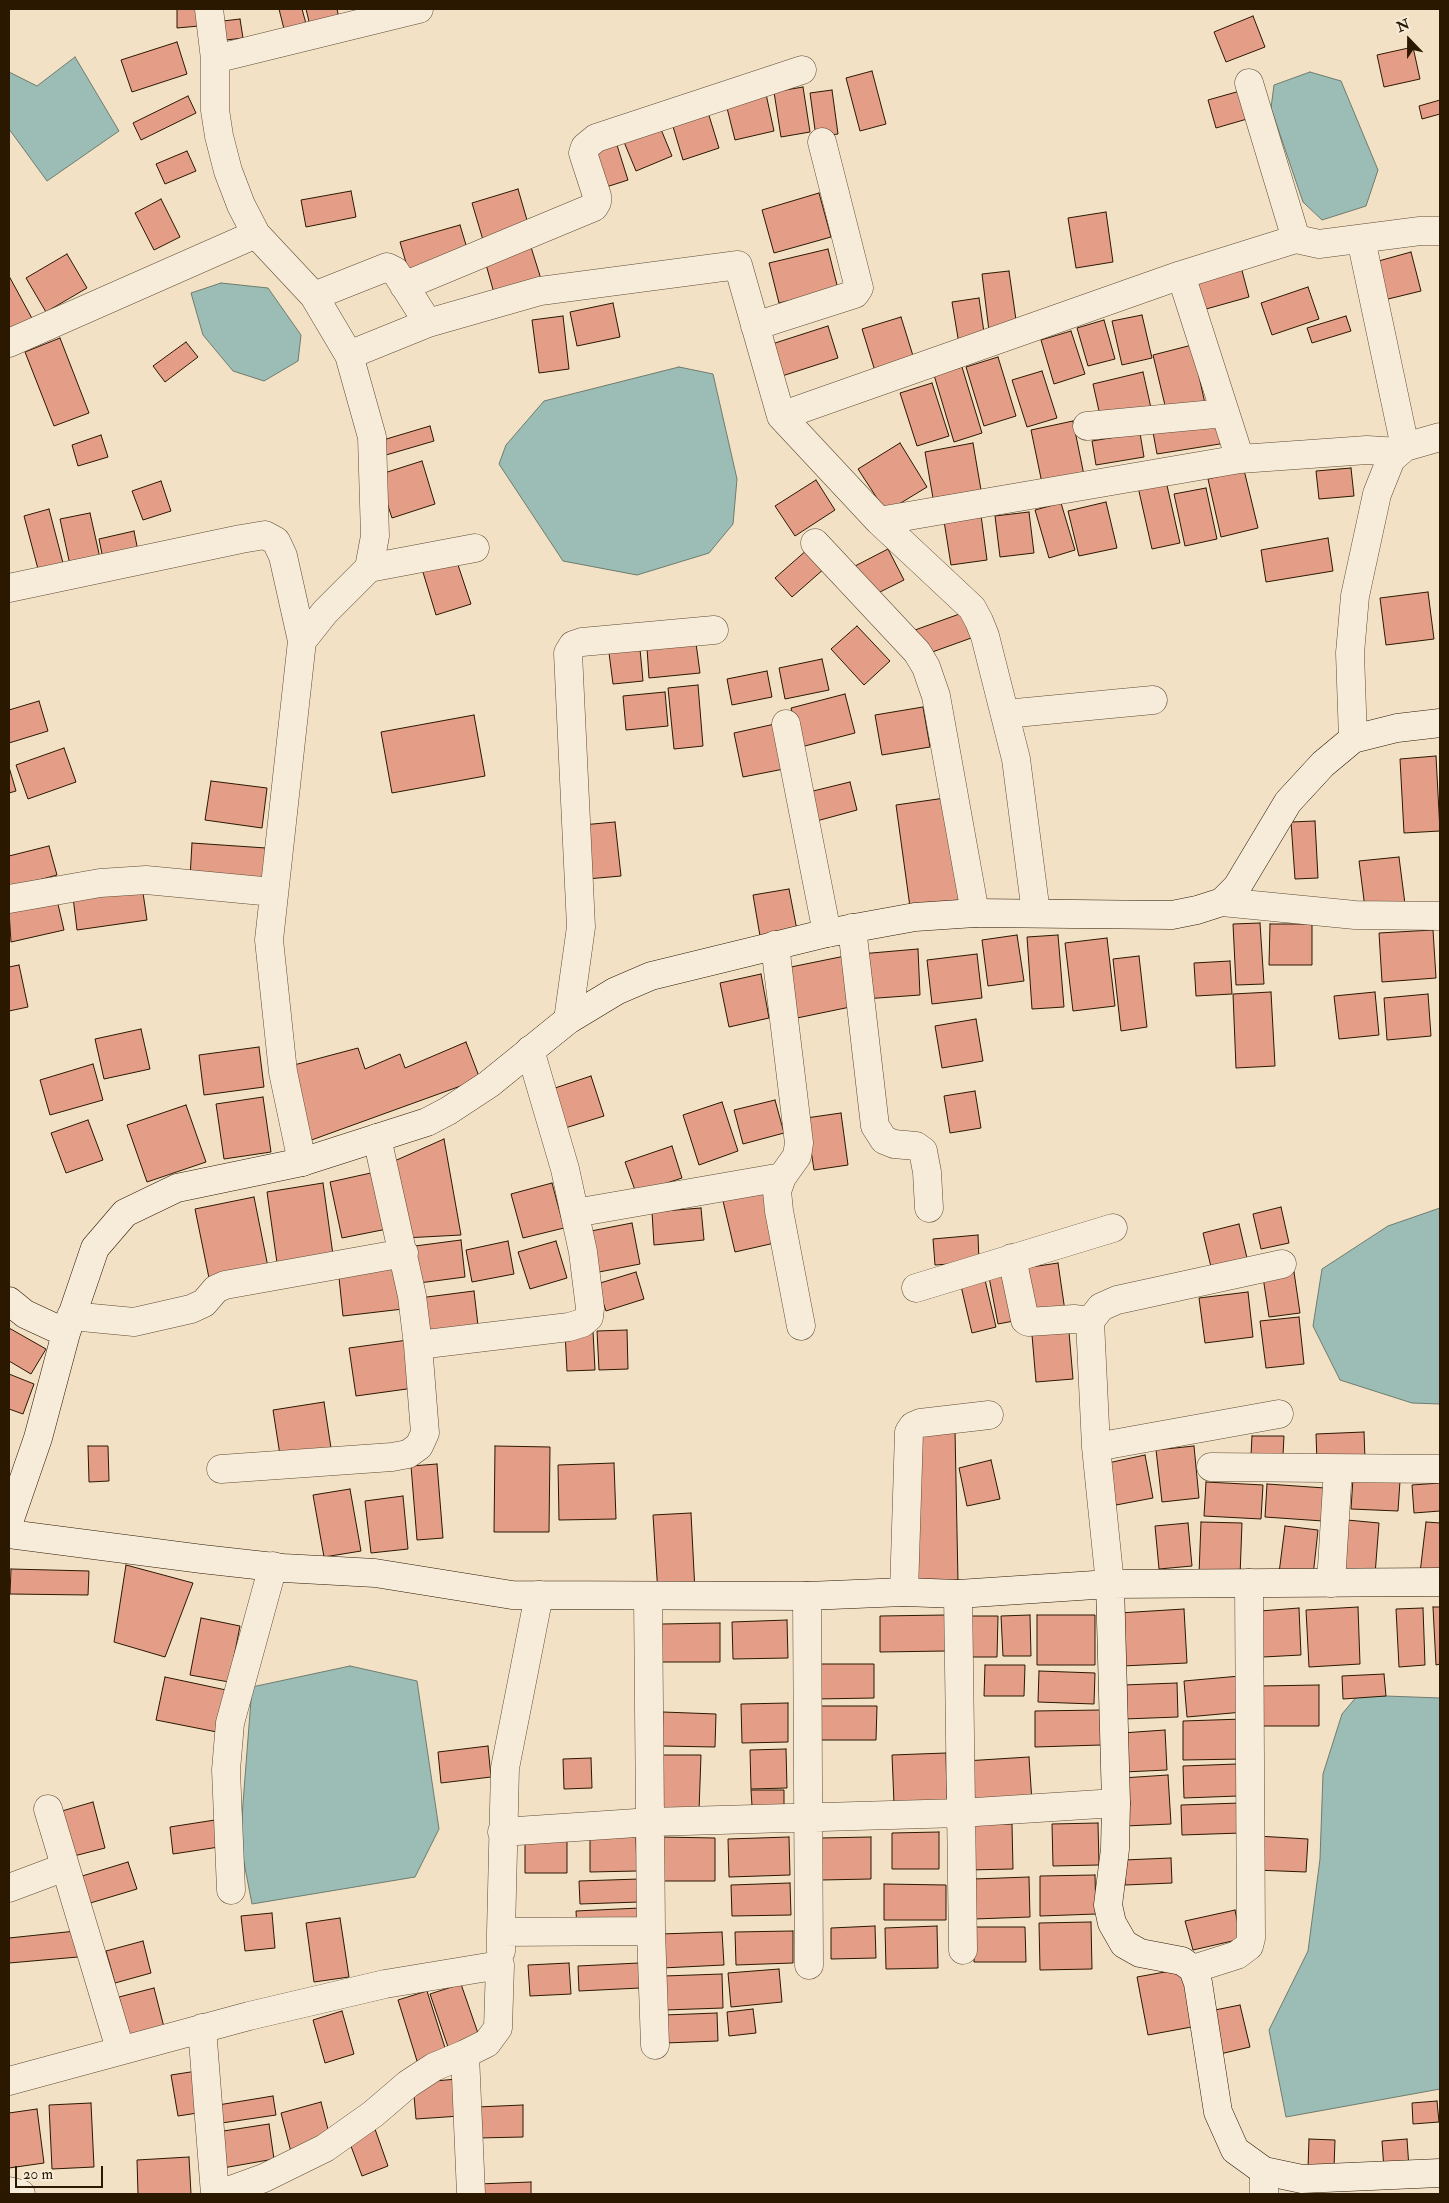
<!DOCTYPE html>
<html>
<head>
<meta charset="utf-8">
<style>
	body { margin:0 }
	#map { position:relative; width:1449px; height:2203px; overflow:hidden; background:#f3e1c6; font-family:"IM FELL Double Pica",serif }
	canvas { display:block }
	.frame { position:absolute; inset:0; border:10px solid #2b1800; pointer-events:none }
	.north { position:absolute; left:1384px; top:15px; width:50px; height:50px; -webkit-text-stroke:4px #f7ecda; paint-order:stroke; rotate:338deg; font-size:14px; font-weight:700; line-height:20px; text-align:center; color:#2b1800 }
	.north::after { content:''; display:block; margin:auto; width:18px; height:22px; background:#2b1800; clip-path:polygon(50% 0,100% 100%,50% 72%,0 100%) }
	.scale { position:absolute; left:15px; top:2166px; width:88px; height:22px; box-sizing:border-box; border:2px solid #2b1800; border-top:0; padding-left:6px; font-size:15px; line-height:18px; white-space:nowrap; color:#2b1800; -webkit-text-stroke:4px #f7ecda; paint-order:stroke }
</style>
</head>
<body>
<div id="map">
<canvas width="1449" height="2203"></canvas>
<div class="frame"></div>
<div class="north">N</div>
<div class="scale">20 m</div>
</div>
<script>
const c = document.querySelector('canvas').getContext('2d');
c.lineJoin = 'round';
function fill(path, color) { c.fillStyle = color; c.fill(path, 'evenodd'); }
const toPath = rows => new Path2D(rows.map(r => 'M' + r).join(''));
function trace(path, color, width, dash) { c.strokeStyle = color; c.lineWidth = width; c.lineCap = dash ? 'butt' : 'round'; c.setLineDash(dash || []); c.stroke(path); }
const water = toPath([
	[75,57,119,131,47,181,9,129,9,72,37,86,75,57],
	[1310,72,1341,81,1378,170,1366,206,1322,220,1303,202,1271,108,1274,85,1310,72],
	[221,283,268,288,301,335,298,361,264,381,233,371,203,335,191,293,221,283],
	[679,367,713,374,737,479,733,524,709,553,637,575,563,561,499,464,506,445,544,401,679,367],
	[1440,1208,1440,1404,1412,1403,1340,1380,1313,1326,1322,1269,1388,1226,1440,1208],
	[350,1666,417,1681,439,1829,415,1877,252,1904,240,1842,252,1687,350,1666],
	[1358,1695,1440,1698,1440,2089,1286,2117,1269,2030,1308,1951,1320,1859,1323,1774,1342,1714,1358,1695]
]);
const building = toPath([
	[177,9,198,9,199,26,177,28,177,9],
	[279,9,302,9,308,31,286,37,279,9],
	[306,9,337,9,340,23,311,30,306,9],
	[1253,16,1265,47,1226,62,1214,32,1253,16],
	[240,19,243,38,226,40,223,21,240,19],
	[177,42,187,74,132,92,121,60,177,42],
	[1413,47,1420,79,1384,87,1377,55,1413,47],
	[872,71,886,124,860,131,846,78,872,71],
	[803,87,810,132,781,137,774,92,803,87],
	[832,90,838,134,816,137,810,93,832,90],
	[1240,91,1247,119,1216,128,1208,100,1240,91],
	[766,94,774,131,735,140,726,104,766,94],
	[188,96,196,113,141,140,133,123,188,96],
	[1440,100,1440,114,1422,119,1419,106,1440,100],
	[707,109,719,148,683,160,671,120,707,109],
	[660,127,672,156,636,171,624,142,660,127],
	[616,142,628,180,603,188,590,151,616,142],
	[187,151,196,171,165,184,156,164,187,151],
	[518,189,529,227,483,240,472,203,518,189],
	[351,191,356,217,306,227,301,200,351,191],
	[819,193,831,237,774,253,762,210,819,193],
	[161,199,180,237,154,250,135,213,161,199],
	[1106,212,1113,262,1076,268,1068,218,1106,212],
	[460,225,469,255,409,273,400,242,460,225],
	[531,247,541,279,494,293,485,261,531,247],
	[828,249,838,289,779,303,769,263,828,249],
	[1411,252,1421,291,1384,300,1375,262,1411,252],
	[67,254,87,288,46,312,26,278,67,254],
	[1240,263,1249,297,1199,311,1190,276,1240,263],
	[1009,271,1017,327,989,331,982,274,1009,271],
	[9,276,34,322,9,336,9,276],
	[1308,287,1319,319,1272,335,1261,303,1308,287],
	[979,298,985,339,959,344,952,302,979,298],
	[613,303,620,337,577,346,570,312,613,303],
	[1142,315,1152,358,1122,365,1112,321,1142,315],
	[563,316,569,369,539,373,532,320,563,316],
	[1346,316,1351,331,1312,343,1307,328,1346,316],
	[901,317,914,359,875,371,862,329,901,317],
	[1104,320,1115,359,1088,366,1077,328,1104,320],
	[828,326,838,358,782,376,772,344,828,326],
	[1071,331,1085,374,1054,384,1041,340,1071,331],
	[60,338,89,413,54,426,25,352,60,338],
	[186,342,198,357,165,382,153,366,186,342],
	[1192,345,1206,408,1168,418,1153,355,1192,345],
	[998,357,1016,416,984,426,966,367,998,357],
	[962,367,982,433,954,442,934,375,962,367],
	[1042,371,1057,418,1027,427,1012,380,1042,371],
	[1143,372,1151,408,1101,420,1093,384,1143,372],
	[932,383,949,436,917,446,900,393,932,383],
	[1073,421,1085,480,1043,488,1031,430,1073,421],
	[1222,421,1226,443,1157,454,1153,432,1222,421],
	[430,426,434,441,386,455,383,440,430,426],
	[1140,433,1144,457,1096,465,1092,441,1140,433],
	[101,435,108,457,78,466,72,445,101,435],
	[900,443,927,487,886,512,858,469,900,443],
	[973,443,981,490,933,498,925,452,973,443],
	[422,461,435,504,392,518,378,475,422,461],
	[1351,468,1354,496,1319,499,1316,471,1351,468],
	[1244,470,1258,528,1221,537,1208,479,1244,470],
	[816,480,835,510,795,536,775,506,816,480],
	[161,481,171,511,143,520,132,491,161,481],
	[1166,481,1180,543,1152,549,1138,487,1166,481],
	[1206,488,1217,539,1185,546,1174,494,1206,488],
	[1106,502,1117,548,1079,556,1068,511,1106,502],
	[1061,503,1075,550,1049,558,1035,510,1061,503],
	[49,509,63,563,38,569,24,516,49,509],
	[1029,512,1034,553,1000,557,995,516,1029,512],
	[90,513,100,558,70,565,60,519,90,513],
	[981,515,987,560,951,565,944,521,981,515],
	[134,531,138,551,103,559,99,539,134,531],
	[1328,538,1333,571,1266,582,1261,550,1328,538],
	[808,549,825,568,792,597,775,578,808,549],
	[888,549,904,580,870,597,855,566,888,549],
	[456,559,471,604,436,615,422,569,456,559],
	[1428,592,1434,639,1386,645,1380,598,1428,592],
	[965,612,974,637,924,655,915,630,965,612],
	[857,626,890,661,864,685,831,649,857,626],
	[696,643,700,673,649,678,647,648,696,643],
	[640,649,643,681,613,684,609,653,640,649],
	[822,659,829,690,785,699,779,668,822,659],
	[767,671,772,697,732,705,727,679,767,671],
	[698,685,703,746,674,749,668,688,698,685],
	[665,692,668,726,626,730,623,696,665,692],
	[845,694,855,733,801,747,791,708,845,694],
	[39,701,48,731,9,743,9,710,39,701],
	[923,707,930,747,882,755,875,715,923,707],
	[474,715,485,776,392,793,381,732,474,715],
	[784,722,794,767,743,777,734,733,784,722],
	[64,748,76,782,28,799,16,765,64,748],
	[1436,756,1440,831,1404,833,1400,759,1436,756],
	[9,767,16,791,9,793,9,767],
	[211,781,267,788,262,828,205,820,211,781],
	[850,782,857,810,813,822,805,793,850,782],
	[945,798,959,901,910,907,896,805,945,798],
	[1315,821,1318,878,1295,879,1291,822,1315,821],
	[615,822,621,876,587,879,582,825,615,822],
	[192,843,266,848,263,883,190,878,192,843],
	[49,846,57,875,9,888,9,856,49,846],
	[1399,857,1405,904,1365,908,1359,861,1399,857],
	[142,886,147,920,77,930,73,897,142,886],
	[789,889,797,930,760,936,753,895,789,889],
	[57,900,64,930,11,942,9,911,57,900],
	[1260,923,1264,984,1236,985,1233,924,1260,923],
	[1270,924,1312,924,1312,965,1269,965,1270,924],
	[1433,930,1436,978,1382,982,1379,933,1433,930],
	[1017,935,1024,981,988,986,982,940,1017,935],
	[1058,935,1064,1007,1032,1009,1027,937,1058,935],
	[1107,938,1115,1006,1073,1011,1065,943,1107,938],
	[918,949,920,995,864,999,860,954,918,949],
	[977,954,982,998,932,1004,927,960,977,954],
	[845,956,855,1006,797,1018,786,968,845,956],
	[1139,956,1147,1027,1121,1031,1113,959,1139,956],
	[1230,961,1232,994,1196,996,1194,963,1230,961],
	[19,965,28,1007,9,1011,9,967,19,965],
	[761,974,769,1018,729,1027,720,983,761,974],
	[1271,992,1275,1066,1236,1068,1233,994,1271,992],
	[1375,992,1379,1035,1339,1039,1334,996,1375,992],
	[1428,994,1431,1036,1387,1040,1384,998,1428,994],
	[976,1019,983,1061,942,1068,935,1026,976,1019],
	[141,1029,150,1069,104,1079,95,1039,141,1029],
	[466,1042,480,1079,306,1142,294,1065,358,1048,365,1069,400,1054,405,1068,466,1042],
	[259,1047,264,1087,204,1095,199,1055,259,1047],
	[93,1064,103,1100,50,1115,40,1080,93,1064],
	[591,1076,604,1116,562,1129,549,1090,591,1076],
	[975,1091,981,1128,950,1133,944,1096,975,1091],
	[263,1097,271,1152,224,1159,216,1104,263,1097],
	[775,1100,784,1133,743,1144,734,1110,775,1100],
	[722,1102,738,1151,699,1165,683,1115,722,1102],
	[186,1105,206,1162,147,1182,127,1125,186,1105],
	[841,1113,848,1165,814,1170,806,1118,841,1113],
	[88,1120,103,1160,66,1173,51,1133,88,1120],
	[444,1139,461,1235,404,1238,390,1163,444,1139],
	[672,1146,682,1178,636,1193,625,1162,672,1146],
	[380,1171,392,1228,342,1238,330,1182,380,1171],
	[323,1183,334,1262,278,1270,267,1192,323,1183],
	[552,1183,564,1228,523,1238,511,1194,552,1183],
	[767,1191,779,1242,735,1252,723,1201,767,1191],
	[254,1197,269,1272,210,1283,195,1209,254,1197],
	[1281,1207,1289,1243,1261,1249,1253,1214,1281,1207],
	[701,1208,704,1240,654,1245,652,1212,701,1208],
	[632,1223,640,1264,594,1273,586,1232,632,1223],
	[1239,1224,1247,1258,1211,1267,1203,1233,1239,1224],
	[978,1235,979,1262,935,1265,933,1239,978,1235],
	[461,1240,465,1277,419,1283,415,1246,461,1240],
	[508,1241,514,1274,472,1282,466,1250,508,1241],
	[556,1241,567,1278,530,1289,518,1252,556,1241],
	[399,1262,403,1309,343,1316,338,1268,399,1262],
	[1058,1263,1065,1311,1025,1317,1018,1269,1058,1263],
	[636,1272,644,1299,606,1311,597,1284,636,1272],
	[1294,1272,1300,1313,1269,1317,1263,1277,1294,1272],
	[1010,1273,1019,1320,998,1324,989,1277,1010,1273],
	[985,1280,996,1327,972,1333,961,1286,985,1280],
	[474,1291,479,1334,424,1340,419,1298,474,1291],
	[1248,1292,1253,1337,1205,1343,1199,1298,1248,1292],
	[1299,1317,1304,1364,1266,1368,1260,1321,1299,1317],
	[9,1328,46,1349,31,1374,9,1361,9,1328],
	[627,1330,628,1369,599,1370,597,1331,627,1330],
	[593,1331,595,1370,567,1371,565,1332,593,1331],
	[1069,1332,1073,1379,1036,1382,1032,1335,1069,1332],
	[408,1340,414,1388,356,1396,349,1348,408,1340],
	[9,1374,34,1384,23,1414,9,1409,9,1374],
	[324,1402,331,1448,280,1455,273,1410,324,1402],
	[955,1430,958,1582,918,1583,915,1431,955,1430],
	[1364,1432,1365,1459,1317,1462,1316,1434,1364,1432],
	[1252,1436,1284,1436,1283,1455,1251,1455,1252,1436],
	[88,1446,108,1446,109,1481,89,1482,88,1446],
	[495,1446,550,1447,549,1532,494,1532,495,1446],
	[1194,1446,1199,1498,1162,1502,1156,1450,1194,1446],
	[1145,1455,1153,1498,1116,1505,1108,1463,1145,1455],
	[991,1460,1000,1499,967,1506,959,1468,991,1460],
	[614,1463,616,1519,559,1520,558,1465,614,1463],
	[437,1464,443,1538,417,1540,411,1466,437,1464],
	[1353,1479,1400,1481,1398,1511,1351,1509,1353,1479],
	[1206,1482,1263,1485,1261,1519,1204,1516,1206,1482],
	[1440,1483,1440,1511,1414,1513,1412,1485,1440,1483],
	[1267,1484,1325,1488,1323,1521,1265,1517,1267,1484],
	[350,1489,361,1551,324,1557,313,1495,350,1489],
	[403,1496,408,1549,371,1553,365,1501,403,1496],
	[691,1513,695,1592,658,1594,653,1515,691,1513],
	[1347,1520,1379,1523,1375,1575,1343,1573,1347,1520],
	[1201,1522,1242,1523,1240,1576,1199,1574,1201,1522],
	[1426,1522,1440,1523,1440,1576,1420,1573,1426,1522],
	[1188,1523,1192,1566,1159,1569,1155,1526,1188,1523],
	[1285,1526,1318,1530,1313,1576,1279,1573,1285,1526],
	[126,1565,193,1583,165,1657,114,1642,126,1565],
	[11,1569,89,1571,88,1595,10,1594,11,1569],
	[1358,1607,1360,1664,1309,1667,1306,1610,1358,1607],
	[1433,1607,1440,1607,1440,1664,1436,1665,1433,1607],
	[1299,1608,1301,1655,1263,1657,1260,1611,1299,1608],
	[1423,1608,1425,1665,1399,1667,1396,1609,1423,1608],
	[1184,1609,1187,1663,1122,1666,1119,1613,1184,1609],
	[946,1615,946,1651,880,1652,880,1616,946,1615],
	[1030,1615,1031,1656,1003,1656,1001,1616,1030,1615],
	[1037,1615,1095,1615,1095,1665,1037,1665,1037,1615],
	[968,1616,998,1616,997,1657,968,1657,968,1616],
	[201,1618,240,1626,229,1682,190,1675,201,1618],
	[787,1620,788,1658,733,1659,732,1622,787,1620],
	[720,1623,720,1662,662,1662,662,1624,720,1623],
	[816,1664,874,1664,874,1698,816,1699,816,1664],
	[985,1665,1025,1665,1024,1696,984,1696,985,1665],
	[1039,1671,1095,1673,1094,1704,1038,1702,1039,1671],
	[1384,1674,1386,1696,1343,1699,1342,1676,1384,1674],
	[1240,1676,1243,1712,1187,1717,1184,1681,1240,1676],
	[165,1677,226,1690,217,1732,156,1720,165,1677],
	[1177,1683,1178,1717,1124,1719,1123,1685,1177,1683],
	[1319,1685,1319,1726,1260,1726,1260,1686,1319,1685],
	[788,1703,788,1742,742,1743,741,1704,788,1703],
	[814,1706,877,1706,876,1740,814,1740,814,1706],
	[1101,1710,1101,1745,1035,1747,1035,1711,1101,1710],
	[663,1712,716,1714,715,1747,662,1746,663,1712],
	[1243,1719,1243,1759,1183,1760,1183,1721,1243,1719],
	[1165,1730,1167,1770,1124,1772,1122,1733,1165,1730],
	[488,1746,491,1777,441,1783,438,1752,488,1746],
	[786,1749,787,1788,751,1789,750,1750,786,1749],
	[946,1753,947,1802,894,1804,892,1755,946,1753],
	[660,1755,701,1755,699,1811,658,1810,660,1755],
	[1029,1757,1032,1802,968,1806,965,1761,1029,1757],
	[591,1758,592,1788,564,1789,563,1759,591,1758],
	[1237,1764,1238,1796,1184,1798,1183,1766,1237,1764],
	[1168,1775,1171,1824,1125,1826,1122,1778,1168,1775],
	[751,1790,784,1790,784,1806,752,1806,751,1790],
	[93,1802,105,1848,74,1856,62,1811,93,1802],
	[1240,1803,1241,1833,1182,1835,1181,1805,1240,1803],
	[215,1820,219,1847,173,1854,170,1827,215,1820],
	[1098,1823,1099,1865,1053,1866,1052,1824,1098,1823],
	[1012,1824,1013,1869,967,1870,967,1825,1012,1824],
	[939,1832,939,1869,892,1869,892,1833,939,1832],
	[1257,1836,1308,1839,1306,1872,1255,1870,1257,1836],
	[636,1837,637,1871,590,1872,590,1838,636,1837],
	[660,1837,715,1838,715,1881,659,1881,660,1837],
	[789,1837,790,1875,729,1877,728,1839,789,1837],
	[871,1837,871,1879,821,1880,821,1838,871,1837],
	[525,1840,567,1840,567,1873,525,1873,525,1840],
	[1171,1858,1172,1883,1125,1885,1124,1860,1171,1858],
	[128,1862,137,1889,87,1904,79,1877,128,1862],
	[1095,1875,1096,1914,1040,1916,1040,1876,1095,1875],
	[1029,1877,1030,1917,974,1919,973,1879,1029,1877],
	[639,1879,639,1902,580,1904,579,1881,639,1879],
	[790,1883,791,1915,732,1916,731,1885,790,1883],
	[884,1884,946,1885,946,1920,884,1920,884,1884],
	[640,1908,641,1926,577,1930,576,1911,640,1908],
	[1235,1910,1241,1939,1193,1950,1185,1921,1235,1910],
	[272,1913,275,1948,245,1951,241,1916,272,1913],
	[340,1918,349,1977,314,1982,306,1923,340,1918],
	[1091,1922,1092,1969,1040,1970,1039,1923,1091,1922],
	[875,1926,876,1958,831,1959,831,1928,875,1926],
	[937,1926,938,1968,886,1969,885,1928,937,1926],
	[974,1927,1025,1927,1026,1962,974,1962,974,1927],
	[76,1931,78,1957,9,1963,9,1938,76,1931],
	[793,1931,793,1963,736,1965,735,1932,793,1931],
	[722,1932,724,1965,662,1968,660,1934,722,1932],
	[143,1941,151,1973,115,1983,106,1951,143,1941],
	[569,1963,571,1994,530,1996,528,1965,569,1963],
	[639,1963,640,1988,579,1991,578,1966,639,1963],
	[1187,1968,1197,2026,1148,2035,1137,1977,1187,1968],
	[779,1969,782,2002,731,2007,728,1973,779,1969],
	[722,1974,723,2008,665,2010,664,1976,722,1974],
	[461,1984,481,2042,450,2053,430,1994,461,1984],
	[154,1988,165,2031,130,2041,119,1997,154,1988],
	[427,1991,446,2051,417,2061,398,2000,427,1991],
	[1240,2005,1250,2047,1220,2054,1210,2011,1240,2005],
	[753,2009,756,2033,729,2036,727,2012,753,2009],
	[342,2011,354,2054,325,2063,313,2020,342,2011],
	[717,2013,718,2041,665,2043,664,2015,717,2013],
	[197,2071,204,2112,178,2116,171,2075,197,2071],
	[457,2079,460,2116,416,2119,413,2083,457,2079],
	[273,2096,276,2115,215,2124,212,2106,273,2096],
	[1437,2101,1439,2122,1413,2124,1412,2103,1437,2101],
	[321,2102,331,2141,291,2152,281,2113,321,2102],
	[91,2103,94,2167,52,2169,49,2105,91,2103],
	[523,2105,523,2137,478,2138,477,2107,523,2105],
	[37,2109,44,2163,9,2168,9,2113,37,2109],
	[269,2124,274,2159,223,2168,217,2132,269,2124],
	[375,2129,388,2166,362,2176,348,2138,375,2129],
	[1309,2139,1335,2140,1334,2168,1308,2168,1309,2139],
	[1407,2139,1409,2168,1384,2170,1382,2141,1407,2139],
	[189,2157,191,2194,138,2194,137,2160,189,2157],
	[531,2182,531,2194,479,2194,478,2184,531,2182]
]);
const street = toPath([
	[209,9,215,59,215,110,219,136,228,171,241,205,256,234,314,296,349,355,372,437,375,536,369,568,325,612,302,641],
	[215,59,419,9],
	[1249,83,1296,239],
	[1361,239,1405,447],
	[1181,275,1296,239,1319,244,1420,231,1440,231],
	[404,286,594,207,597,202,597,196,583,153,585,147,596,138,802,70],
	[314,296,387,267,395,271,428,323],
	[755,326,855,294,859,288,822,142],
	[9,343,256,234],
	[349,355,428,323,540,291,738,265,781,416],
	[1087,426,1225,413],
	[879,521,1240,459],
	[815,543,917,652,926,667,936,696,975,913],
	[369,568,475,548],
	[9,588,241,539,265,535,276,541,283,556,302,641,269,940,283,1072,302,1162],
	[1005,714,1153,700],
	[786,724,827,933],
	[1353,739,1350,653,1355,596,1377,494,1391,459,1405,447,1440,437],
	[9,899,100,883,146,880,273,892],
	[1222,902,1355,915,1440,916],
	[1036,913,1016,759,985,636,979,621,972,608,879,521,781,416,1181,275,1240,459,1367,450,1399,452],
	[852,928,875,1126,884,1140,894,1144,916,1146,923,1151,927,1172,929,1208],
	[775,945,799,1143,797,1156,782,1177,777,1191,779,1211,801,1326],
	[568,1020,581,927,568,653,573,645,582,642,714,630],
	[575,1213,782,1177],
	[1012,1258,1025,1320,1028,1322,1074,1319,1090,1321],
	[916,1288,1113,1228],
	[71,1316,134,1322,191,1309,204,1303,216,1289,225,1285,404,1253],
	[418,1345,569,1327,582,1323,589,1317,590,1308,583,1252,565,1169,530,1050],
	[1096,1447,1279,1414],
	[1211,1467,1440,1469],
	[221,1469,392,1457,408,1454,419,1446,425,1433,418,1345,412,1296,377,1138],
	[1331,1583,1338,1469],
	[1110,1584,1096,1447,1090,1321,1101,1307,1117,1300,1282,1264],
	[904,1592,909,1432,913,1426,920,1423,989,1415],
	[958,1594,963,1950],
	[648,1596,651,1931,655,2045],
	[807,1596,809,1965],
	[48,1809,120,2049],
	[502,1832,651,1822,960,1813,1116,1803],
	[9,1888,65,1867],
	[231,1890,226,1770,230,1723,273,1566],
	[501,1932,505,1768,539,1595],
	[501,1951,501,1932,651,1931],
	[1193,1969,1237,1955,1249,1946,1251,1938,1249,1583],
	[202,2028,215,2194],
	[9,2081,249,2016,385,1984,500,1965,498,2028,487,2043,465,2054,471,2194],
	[1264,2171,1264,2194],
	[9,2191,21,2194],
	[220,2194,264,2178,325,2148,373,2114,408,2084,434,2067,465,2054]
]);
const secondary = toPath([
	[9,1301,25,1314,66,1333],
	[9,1522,38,1438,66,1333,95,1248,125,1213,177,1188,302,1162,427,1122,448,1111,489,1084,568,1020,616,991,651,976,827,933,915,917,975,913,1172,915,1197,910,1222,902,1237,887,1288,802,1323,764,1353,739,1397,728,1440,723],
	[9,1534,202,1559,283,1568,375,1573,512,1595,807,1596,904,1592,958,1594,1110,1584,1116,1803,1115,1849,1108,1905,1112,1923,1124,1944,1140,1953,1182,1961,1193,1969,1198,1983,1218,2112,1235,2150,1264,2171,1302,2179,1440,2173],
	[1110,1584,1440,1582]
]);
fill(water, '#9bbdb6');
trace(water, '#6e7b6d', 1);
fill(building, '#e49e87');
trace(building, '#2b1800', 1);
trace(street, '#5d4a32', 29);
trace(secondary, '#2b1800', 29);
trace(street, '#f7ecda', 28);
trace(secondary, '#f7ecda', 28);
</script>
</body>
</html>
